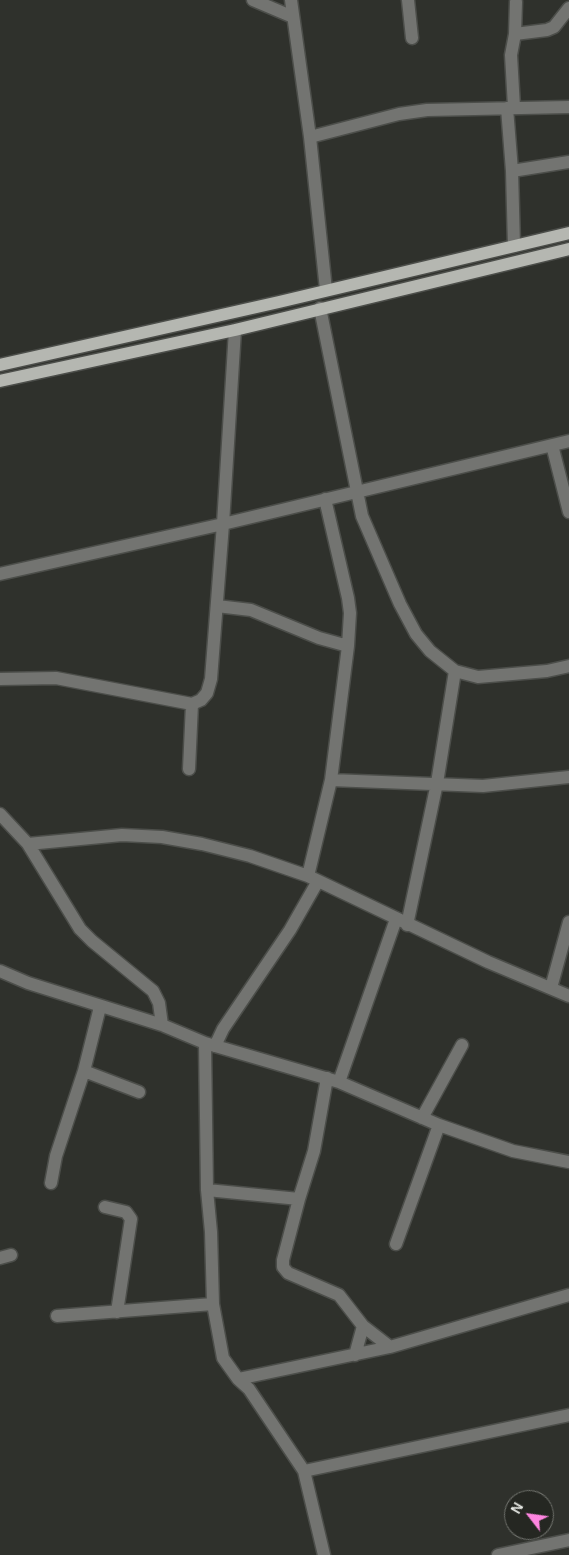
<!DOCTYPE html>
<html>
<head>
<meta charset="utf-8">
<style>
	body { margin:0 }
	#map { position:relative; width:569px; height:1555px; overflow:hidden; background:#2f312c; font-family:Helvetica,sans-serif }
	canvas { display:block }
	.north { position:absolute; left:504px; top:1490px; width:50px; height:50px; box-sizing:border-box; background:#252722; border:1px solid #737570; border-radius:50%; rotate:300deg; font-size:14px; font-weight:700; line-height:20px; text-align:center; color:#e7e9e5 }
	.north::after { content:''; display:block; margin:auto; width:18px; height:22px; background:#fe85e0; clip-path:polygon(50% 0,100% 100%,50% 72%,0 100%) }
</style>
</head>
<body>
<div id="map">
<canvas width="569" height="1555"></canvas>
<div class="north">N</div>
</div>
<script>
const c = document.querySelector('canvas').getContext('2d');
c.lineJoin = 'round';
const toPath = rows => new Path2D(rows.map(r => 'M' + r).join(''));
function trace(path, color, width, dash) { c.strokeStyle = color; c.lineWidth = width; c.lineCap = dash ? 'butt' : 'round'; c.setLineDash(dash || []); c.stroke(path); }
const minor = toPath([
	[253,0,293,17],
	[291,0,310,137,326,290],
	[408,0,412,38],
	[515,34,547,30,554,27,569,8],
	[514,107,511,55,515,34,516,2],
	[507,108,512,171],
	[310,137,399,114,427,110,569,107],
	[514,246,512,171,569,162],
	[320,308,362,516,400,604,416,634,430,651,455,671,478,677,547,671,569,666],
	[552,445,569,512],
	[0,574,223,524,569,441],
	[217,606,251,610,319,638,348,646],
	[0,679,56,678,192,704,201,700,207,693,211,679,223,524,235,330],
	[189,769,192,704],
	[331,780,483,786,569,777],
	[0,814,28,844,80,929,92,941,153,991,159,1003,162,1025],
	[28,844,122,835,162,837,202,844,250,856,308,876,488,962,569,996],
	[308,876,331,780,348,646,350,613,348,598,325,499],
	[407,925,437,783,455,671],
	[0,971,28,983,162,1025,205,1043,339,1082,439,1125,513,1151,569,1162],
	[551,988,569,922],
	[205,1043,207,1190,211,1232,213,1304,223,1358,238,1379,249,1389,304,1471,324,1555],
	[215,1046,223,1029,290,930,318,881],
	[84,1071,139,1092],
	[339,1082,396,919],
	[422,1118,462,1045],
	[51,1183,56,1156,84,1071,100,1007],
	[207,1190,299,1199,283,1260,283,1267,288,1273,339,1295,363,1326,390,1347],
	[299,1199,314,1151,327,1078],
	[105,1207,126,1212,131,1219,117,1312],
	[396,1244,439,1125],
	[0,1258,11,1255],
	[57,1316,213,1304],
	[355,1355,363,1326],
	[238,1379,390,1347,569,1295],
	[304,1471,569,1415],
	[498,1555,569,1540]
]);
const major = toPath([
	[0,365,279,302,569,233],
	[0,381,235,330,569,249]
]);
trace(minor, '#4c4e4a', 15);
trace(major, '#4c4e4a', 15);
trace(minor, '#737471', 12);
trace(major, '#b5b7b1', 12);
</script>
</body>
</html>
